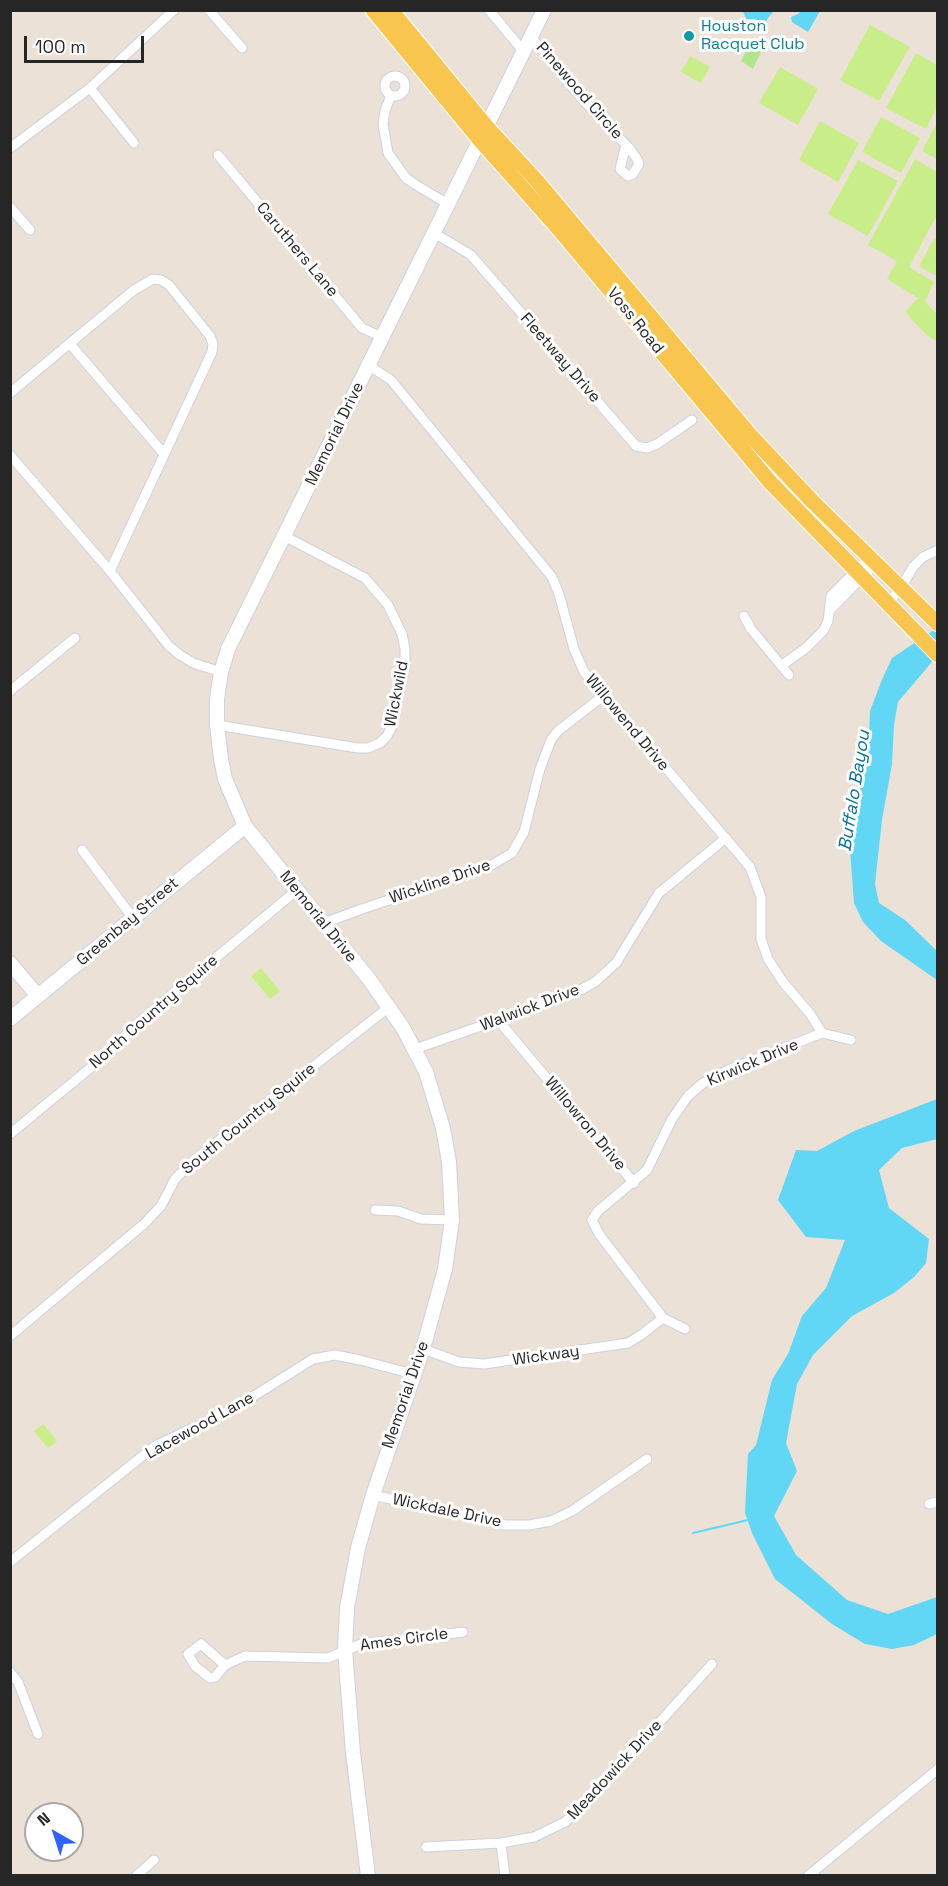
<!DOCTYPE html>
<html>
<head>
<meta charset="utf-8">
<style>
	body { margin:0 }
	#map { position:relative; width:948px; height:1886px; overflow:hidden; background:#ebe1d6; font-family:"Space Grotesk",sans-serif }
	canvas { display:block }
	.frame { position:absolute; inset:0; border:12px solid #262626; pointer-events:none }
	.north { position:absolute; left:24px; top:1802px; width:60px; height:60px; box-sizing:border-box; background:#fff; border:2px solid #a8a8a8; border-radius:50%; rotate:321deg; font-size:16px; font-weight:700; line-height:24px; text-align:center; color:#262626 }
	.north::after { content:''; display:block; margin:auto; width:21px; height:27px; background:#2f63ff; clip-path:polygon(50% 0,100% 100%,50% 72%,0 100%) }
	.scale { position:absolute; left:24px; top:36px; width:120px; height:27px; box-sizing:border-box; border:3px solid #262626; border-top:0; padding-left:8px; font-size:18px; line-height:21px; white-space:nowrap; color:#262626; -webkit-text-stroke:4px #fff; paint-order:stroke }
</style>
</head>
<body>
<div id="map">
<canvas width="948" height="1886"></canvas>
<div class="frame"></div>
<div class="north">N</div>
<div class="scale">100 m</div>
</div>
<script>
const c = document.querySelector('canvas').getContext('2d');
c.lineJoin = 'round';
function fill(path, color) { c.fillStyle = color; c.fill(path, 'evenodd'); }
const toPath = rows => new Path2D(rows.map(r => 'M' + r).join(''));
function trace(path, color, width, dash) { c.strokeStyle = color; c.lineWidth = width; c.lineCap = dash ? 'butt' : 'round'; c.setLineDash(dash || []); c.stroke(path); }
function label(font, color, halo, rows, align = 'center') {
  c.font = font + ' "Space Grotesk",sans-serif'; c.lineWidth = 6; c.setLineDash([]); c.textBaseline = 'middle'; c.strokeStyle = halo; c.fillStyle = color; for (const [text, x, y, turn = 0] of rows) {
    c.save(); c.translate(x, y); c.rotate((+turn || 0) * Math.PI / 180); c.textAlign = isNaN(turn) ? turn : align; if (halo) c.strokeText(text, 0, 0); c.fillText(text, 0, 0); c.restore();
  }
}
const green = toPath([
	[749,46,761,52,753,69,741,61]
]);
const pitch = toPath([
	[870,25,910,47,879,101,840,80],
	[916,53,937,65,937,107,926,129,886,108],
	[690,56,710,67,701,83,681,72],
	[780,67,818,89,798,125,759,103],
	[881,117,920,138,901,173,862,152],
	[820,121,859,143,838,182,799,160],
	[937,122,937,159,922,151],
	[915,159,937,172,937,215,909,267,934,282,925,302,937,314,937,341,928,336,910,318,906,311,918,298,887,279,897,261,868,245],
	[858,160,898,181,868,236,828,214],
	[934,239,937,239,937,276,919,266],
	[261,968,280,991,270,999,251,976],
	[43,1424,57,1441,48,1448,34,1431]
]);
const water = toPath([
	[743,11,773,10,774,11,767,19,766,25,762,28,757,26,758,21,755,19,746,19],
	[801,11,820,11,808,32,792,22,791,17,798,14],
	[937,628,937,656,898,702,894,725,892,764,882,820,875,884,879,903,905,920,937,951,937,980,881,941,863,922,854,903,850,850,856,806,869,735,870,711,881,682,892,658],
	[937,1099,937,1139,902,1148,879,1170,889,1208,929,1239,926,1263,914,1277,894,1293,852,1316,813,1355,797,1384,786,1443,797,1471,774,1516,796,1555,847,1600,888,1614,937,1597,937,1634,914,1645,892,1649,865,1644,832,1624,775,1579,752,1533,745,1513,748,1454,756,1445,772,1380,788,1354,802,1316,826,1288,845,1240,806,1237,778,1200,796,1150,817,1151,854,1131]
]);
const stream = toPath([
	[693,1533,748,1520]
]);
const street = toPath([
	[209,10,242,48],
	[489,10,524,52],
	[531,37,582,99,630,149,637,159,639,164,633,174,628,176,620,169,626,145],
	'385 86a10 10 0 1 1 20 0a10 10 0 1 1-20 0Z',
	[90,88,134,143],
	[391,95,385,111,383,124,388,153,406,178,416,185,448,204],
	[10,148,90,88,174,10],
	[218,155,362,328,382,337],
	[10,207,30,230],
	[434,233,471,255,636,446,647,448,657,444,692,420],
	[70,344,164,454],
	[368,365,391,380,552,577,559,594,574,649,584,672,750,867,761,897,761,939,768,959,783,982,811,1015,822,1033],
	[10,393,134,290,153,279,161,280,169,285,210,336,213,344,212,352,110,571],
	[10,455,110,571,169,646,180,655,193,663,221,672],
	[887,604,901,588,913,567,923,557,938,550],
	[829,611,875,564],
	[744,616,751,629,789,675],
	[782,665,806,648,824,630,828,621,831,596,869,558],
	[10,691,75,638],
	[217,725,358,748,368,748,380,743,387,736,392,726,405,666,405,649,402,634,388,605,365,578,284,536],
	[82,850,133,918],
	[324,923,362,909,490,866,512,853,524,832,540,769,551,740,558,731,603,696],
	[499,1021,634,1183],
	[415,1049,573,994,595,982,616,963,659,893,726,838],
	[10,1134,111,1051,132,1028,297,890],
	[375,1210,398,1211,421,1219,452,1220],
	[685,1329,663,1318,599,1234,592,1220,598,1211,647,1170,672,1119,688,1096,703,1083,728,1070,822,1033,851,1040],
	[10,1336,144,1224,161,1206,175,1179,194,1160,389,1007],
	[423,1349,459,1362,484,1364,628,1343,641,1335,663,1318],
	[373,1495,505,1525,529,1525,551,1521,572,1511,647,1459],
	[929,1504,938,1502],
	[10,1562,155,1446,233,1409,313,1359,335,1355,360,1360,413,1374],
	[225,1665,201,1644,188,1654,195,1666,210,1678,215,1677,225,1665,245,1656,328,1658,361,1644,463,1632],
	[10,1672,18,1682,38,1734],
	[501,1843,505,1876],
	[426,1847,501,1843,534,1837,565,1822,586,1804,712,1664],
	[136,1876,154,1860],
	[808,1876,938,1769]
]);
const secondary = toPath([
	[10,963,38,996],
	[10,1019,245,826],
	[368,1876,353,1753,345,1650,347,1608,358,1548,373,1495,423,1349,445,1269,452,1220,449,1162,443,1128,426,1072,403,1028,369,979,245,826,225,779,221,759,217,725,217,699,221,672,228,649,544,10]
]);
const primary = toPath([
	[373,10,479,139,557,227,770,482,938,655],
	[391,10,486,126,537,181,751,436,813,502,938,624]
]);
const markers = [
	[689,36,6,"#0f9aa8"]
];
const cultureNames = [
	["Houston",701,27],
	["Racquet Club",701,45]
];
const streetNames = [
	["Pinewood Circle",579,91,49],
	["Caruthers Lane",297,250,50],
	["Voss Road",635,321,51],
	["Fleetway Drive",560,358,49],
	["Memorial Drive",335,434,-64],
	["Wickwild",397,694,-79],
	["Willowend Drive",627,723,50],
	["Wickline Drive",440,882,-19],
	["Memorial Drive",318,917,51],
	["Greenbay Street",128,922,-40],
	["Walwick Drive",530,1008,-21],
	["North Country Squire",154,1012,-41],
	["Kirwick Drive",753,1063,-23],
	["South Country Squire",249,1119,-39],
	["Willowron Drive",585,1124,50],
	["Wickway",546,1356,-8],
	["Memorial Drive",406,1395,-71],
	["Lacewood Lane",200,1426,-29],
	["Wickdale Drive",447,1511,12],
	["Ames Circle",404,1640,-8],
	["Meadowick Drive",615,1770,-47]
];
const waterNames = [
	["Buffalo Bayou",855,791,-81]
];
fill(green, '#b1e68e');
fill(pitch, '#c9ee89');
fill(water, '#61d7f5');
trace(stream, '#61d7f5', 2);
trace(street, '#ccd1e1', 11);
trace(secondary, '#ccd1e1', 16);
trace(primary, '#fff', 17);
trace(street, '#fff', 9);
trace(secondary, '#fff', 14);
trace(primary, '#f8c64e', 15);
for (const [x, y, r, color] of markers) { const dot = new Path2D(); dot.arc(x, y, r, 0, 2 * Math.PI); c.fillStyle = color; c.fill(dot); trace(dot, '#fff', 2); }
label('16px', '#0d838f', '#fff', cultureNames, 'left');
label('16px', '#262626', '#fff', streetNames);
label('italic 18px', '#05719b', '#fff', waterNames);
</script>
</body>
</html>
